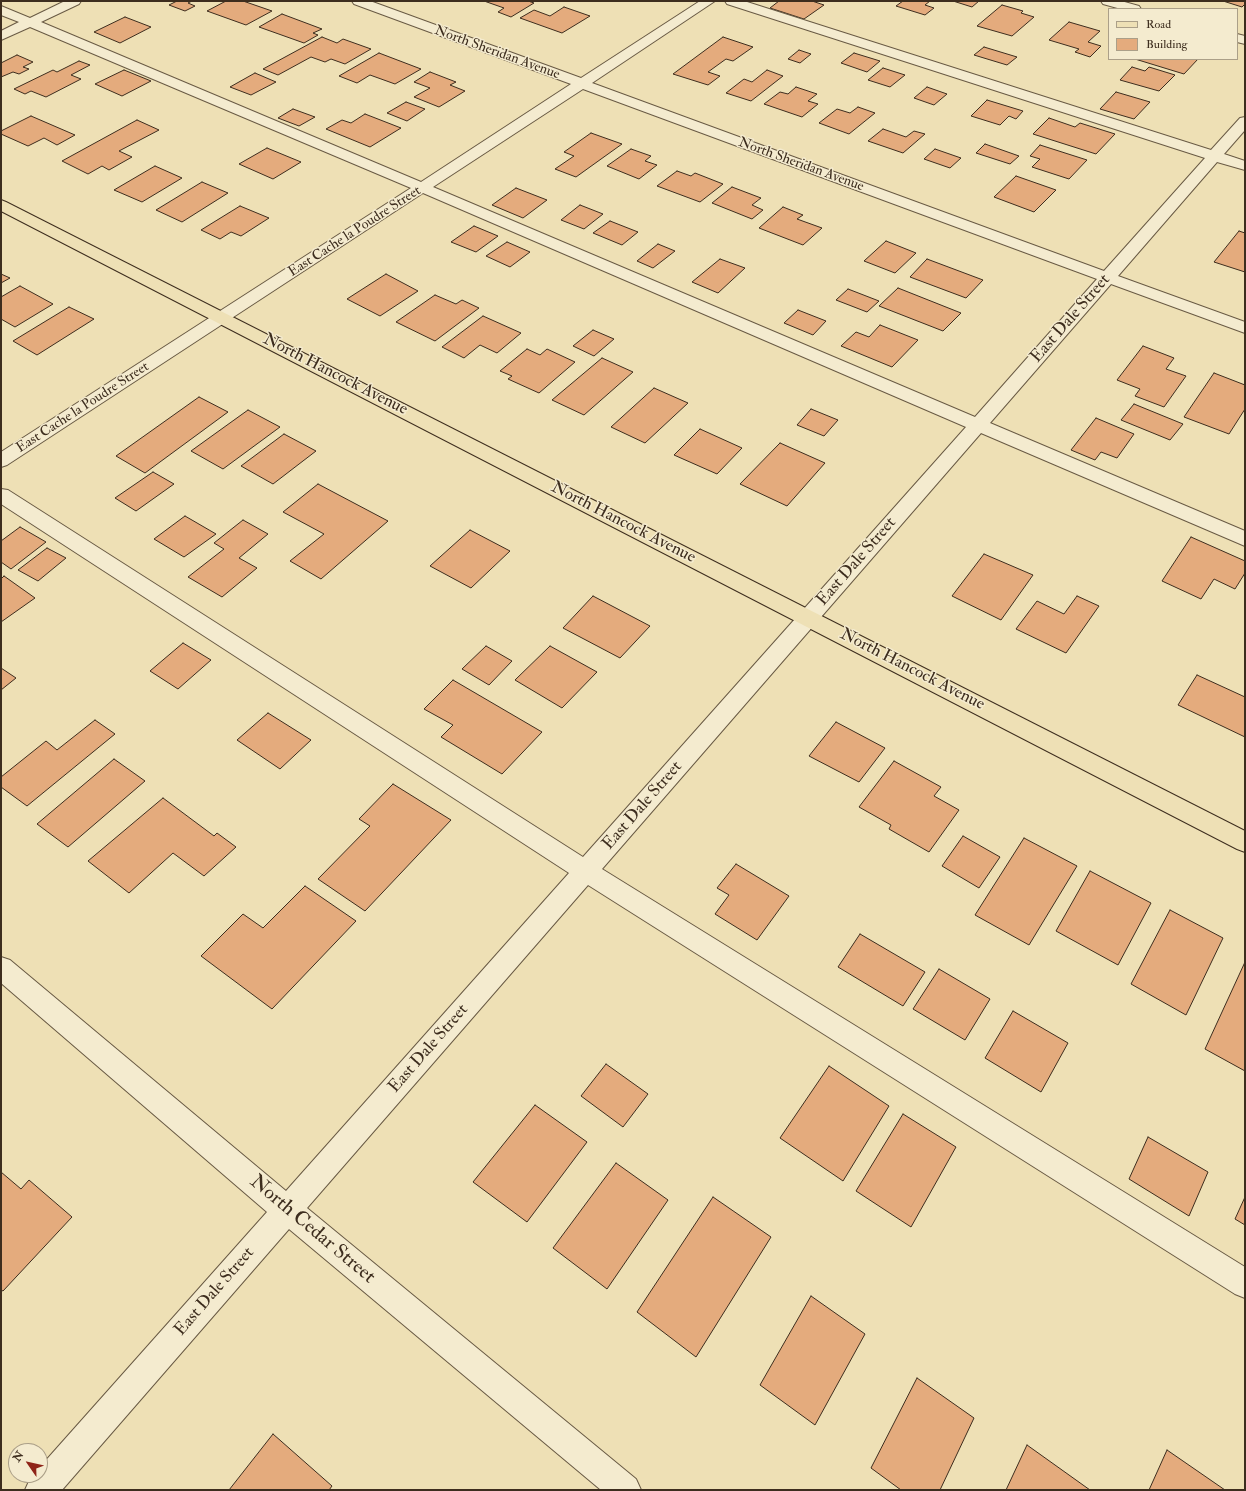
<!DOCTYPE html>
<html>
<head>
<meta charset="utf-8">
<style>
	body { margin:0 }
	#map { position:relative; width:1246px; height:1491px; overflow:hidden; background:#eee0b5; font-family:"IM FELL Double Pica",serif }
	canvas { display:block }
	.frame { position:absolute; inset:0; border:2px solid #3d2d1e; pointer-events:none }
	.legend { position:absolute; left:1108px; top:8px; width:130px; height:52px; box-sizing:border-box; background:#f4ebcf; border:1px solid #ab9f88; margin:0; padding:5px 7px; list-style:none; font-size:12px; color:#3d2d1e }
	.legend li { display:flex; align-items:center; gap:8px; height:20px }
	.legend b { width:20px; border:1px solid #ab9f88 }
	.north { position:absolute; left:8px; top:1443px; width:40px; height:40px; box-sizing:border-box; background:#f4ebcf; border:1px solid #ab9f88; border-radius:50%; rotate:304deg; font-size:11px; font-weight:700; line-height:16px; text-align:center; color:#3d2d1e }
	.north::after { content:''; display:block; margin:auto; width:14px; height:18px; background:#8f2418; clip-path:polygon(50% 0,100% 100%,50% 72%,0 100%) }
</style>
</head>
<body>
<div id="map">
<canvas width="1246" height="1491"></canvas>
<div class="frame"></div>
<ul class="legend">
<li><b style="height:5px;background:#eee0b5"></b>Road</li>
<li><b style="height:11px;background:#e4ab7d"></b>Building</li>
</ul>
<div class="north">N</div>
</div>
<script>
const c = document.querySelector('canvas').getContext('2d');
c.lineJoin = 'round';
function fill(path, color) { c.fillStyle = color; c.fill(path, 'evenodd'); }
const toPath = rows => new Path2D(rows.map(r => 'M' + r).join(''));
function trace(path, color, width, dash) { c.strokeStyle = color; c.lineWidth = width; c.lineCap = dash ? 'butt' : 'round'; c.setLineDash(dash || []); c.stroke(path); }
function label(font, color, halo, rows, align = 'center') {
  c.font = font + ' "IM FELL Double Pica",serif'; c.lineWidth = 3; c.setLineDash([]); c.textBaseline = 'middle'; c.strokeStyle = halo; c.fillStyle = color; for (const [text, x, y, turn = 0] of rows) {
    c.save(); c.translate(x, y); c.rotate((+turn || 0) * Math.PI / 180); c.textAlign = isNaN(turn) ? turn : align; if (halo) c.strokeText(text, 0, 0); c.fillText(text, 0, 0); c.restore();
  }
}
const building = toPath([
	[177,1,192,1,188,3,195,6,185,11,169,5,177,1],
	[226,1,243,1,272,11,246,25,207,11,226,1],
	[484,1,528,1,534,3,511,17,498,12,504,8,484,1],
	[779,1,812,1,824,5,804,19,770,8,779,1],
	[903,1,930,1,925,5,934,8,925,15,896,6,903,1],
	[953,1,979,1,972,7,953,1],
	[1223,1,1245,1,1245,4,1242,7,1223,1],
	[1002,5,1023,11,1021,13,1034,17,1012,36,977,26,1002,5],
	[564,7,590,16,562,33,520,18,534,10,550,16,564,7],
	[282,14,322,29,313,33,318,35,304,43,259,27,282,14],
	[125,17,151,27,120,43,94,32,125,17],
	[1069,22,1100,31,1088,42,1101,46,1090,57,1075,52,1079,49,1049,40,1069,22],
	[322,37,337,43,343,39,371,49,345,64,331,59,325,62,311,57,278,75,263,69,322,37],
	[723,37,753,47,733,61,726,59,708,72,720,76,708,85,673,74,723,37],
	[984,47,1017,57,1007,65,974,55,984,47],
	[799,50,811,54,800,63,788,59,799,50],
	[379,53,421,69,395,84,370,75,357,83,339,76,379,53],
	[854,53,880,61,867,72,841,63,854,53],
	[17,55,33,62,23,67,29,69,19,74,13,72,1,77,1,63,17,55],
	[1135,59,1198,59,1184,74,1135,59],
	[79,61,90,65,71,75,81,79,46,97,31,91,25,94,14,89,53,70,57,72,79,61],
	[1132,67,1145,71,1149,67,1175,75,1159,91,1120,80,1132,67],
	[883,68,905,75,890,87,868,80,883,68],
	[124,70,151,81,122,96,95,84,124,70],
	[767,70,783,76,751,101,726,93,744,79,752,82,767,70],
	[430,72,456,82,450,85,465,91,439,107,414,97,430,88,414,82,430,72],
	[255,73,276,82,251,95,230,87,255,73],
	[796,87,817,94,808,101,818,104,802,117,764,104,780,92,788,94,796,87],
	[927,87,947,94,934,105,914,98,927,87],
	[1116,92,1150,102,1134,119,1100,109,1116,92],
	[987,100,1023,111,1016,119,1009,116,1000,125,971,116,987,100],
	[406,102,425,109,407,121,387,113,406,102],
	[858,107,875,113,849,134,819,123,837,109,850,113,858,107],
	[293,109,315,117,299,126,278,118,293,109],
	[365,114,401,128,370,147,326,129,342,120,351,123,365,114],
	[31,116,75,135,57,145,44,138,28,146,1,134,1,131,31,116],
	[1049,118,1075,127,1080,123,1115,134,1096,154,1033,134,1049,118],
	[137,120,159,130,119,151,132,157,109,170,102,166,88,174,62,161,137,120],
	[883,129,906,137,914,131,925,134,903,153,868,141,883,129],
	[591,133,622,144,576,177,555,169,574,156,564,152,591,133],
	[985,144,1019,156,1010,164,976,153,985,144],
	[1040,145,1087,160,1069,179,1032,167,1040,159,1030,156,1040,145],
	[267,148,301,162,273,179,239,164,267,148],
	[631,149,651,156,645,161,657,165,639,179,607,166,631,149],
	[935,149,961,158,950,168,924,159,935,149],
	[155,166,182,178,142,202,114,190,155,166],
	[677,171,691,176,695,173,723,184,700,202,657,186,677,171],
	[1016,176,1056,190,1034,212,994,197,1016,176],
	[202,182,228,193,182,222,156,210,202,182],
	[732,187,761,198,752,205,763,210,752,219,712,203,732,187],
	[516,188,547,200,523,218,492,205,516,188],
	[580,205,603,214,584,229,561,220,580,205],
	[240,206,269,218,241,236,231,232,220,239,201,230,240,206],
	[783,207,803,215,797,219,822,228,803,245,759,228,783,207],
	[610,221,638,232,622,245,593,233,610,221],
	[474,226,498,236,476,252,451,242,474,226],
	[1239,231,1245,233,1245,272,1214,262,1239,231],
	[886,241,916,253,895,273,864,261,886,241],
	[507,242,530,252,510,267,486,256,507,242],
	[658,244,675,251,653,268,637,261,658,244],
	[720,259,745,268,718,293,692,282,720,259],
	[927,259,983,280,966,298,910,277,927,259],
	[1,274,10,278,1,283,1,274],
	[386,274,418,291,380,316,347,299,386,274],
	[20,286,53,304,15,327,1,319,1,297,20,286],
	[898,288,961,313,943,331,879,306,898,288],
	[848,289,879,301,867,312,836,300,848,289],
	[435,295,456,304,462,300,479,308,435,341,396,322,435,295],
	[69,307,94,319,37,355,13,341,69,307],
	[798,310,826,321,813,335,784,323,798,310],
	[483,316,521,333,497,353,480,345,464,358,442,347,483,316],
	[880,325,918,340,892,367,841,346,856,332,869,337,880,325],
	[593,330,614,339,594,356,573,346,593,330],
	[1143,346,1174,358,1166,369,1186,376,1164,407,1135,396,1140,389,1117,380,1143,346],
	[527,349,540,355,547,349,575,362,539,393,508,379,512,376,500,371,527,349],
	[602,358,633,372,584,415,552,400,602,358],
	[1214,373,1245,385,1245,409,1229,434,1184,417,1214,373],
	[654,388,688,403,645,443,611,427,654,388],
	[199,397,228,412,145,473,116,456,199,397],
	[1134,404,1183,424,1170,440,1121,420,1134,404],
	[811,409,838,420,824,436,797,425,811,409],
	[248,410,280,427,223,469,191,451,248,410],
	[1096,418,1134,434,1117,458,1101,452,1095,460,1071,450,1096,418],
	[700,429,742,448,717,474,674,455,700,429],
	[284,434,316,451,273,484,241,466,284,434],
	[780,443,825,463,787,506,740,484,780,443],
	[153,472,174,484,136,511,115,498,153,472],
	[318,484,388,521,321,579,290,561,324,534,283,512,318,484],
	[185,516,216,534,184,557,154,539,185,516],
	[243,520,268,534,239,558,257,568,222,597,188,577,224,549,214,543,243,520],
	[20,527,46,542,11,569,1,562,1,541,20,527],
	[470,530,510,551,471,588,430,566,470,530],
	[1191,537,1245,561,1245,573,1235,589,1214,579,1201,599,1162,581,1191,537],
	[47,548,66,558,38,581,18,570,47,548],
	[984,554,1033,575,1001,620,952,596,984,554],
	[4,576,35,598,1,622,1,579,4,576],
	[593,596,650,626,620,658,563,628,593,596],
	[1077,596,1099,606,1066,653,1016,629,1037,601,1064,614,1077,596],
	[183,643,211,660,178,689,150,671,183,643],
	[486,646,512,661,489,685,462,669,486,646],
	[550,646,597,672,562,708,515,680,550,646],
	[1,668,16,678,1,690,1,668],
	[1197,675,1245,697,1245,737,1178,705,1197,675],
	[453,680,542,732,502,774,441,737,453,725,424,709,453,680],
	[268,713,311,740,280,769,237,740,268,713],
	[95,720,115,734,27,806,1,787,1,777,46,741,57,750,95,720],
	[836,722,885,748,859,782,809,756,836,722],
	[114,759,145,781,68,847,37,824,114,759],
	[894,761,941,787,934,796,959,810,929,852,889,829,891,825,859,807,894,761],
	[393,784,451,820,365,911,318,879,370,826,359,819,393,784],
	[163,798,214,836,217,833,236,847,204,876,173,853,129,893,88,861,163,798],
	[963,836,1000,857,979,888,942,866,963,836],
	[1024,838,1077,866,1029,945,975,915,1024,838],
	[736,864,789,896,757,940,715,914,729,895,717,888,736,864],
	[1090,871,1151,903,1118,965,1056,931,1090,871],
	[305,886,356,921,272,1009,201,956,243,914,263,928,305,886],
	[1170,910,1223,938,1186,1015,1131,984,1170,910],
	[860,934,925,972,903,1006,838,967,860,934],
	[1245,962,1245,1071,1205,1049,1245,962],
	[939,969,990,999,965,1040,913,1009,939,969],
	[1013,1011,1068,1043,1041,1092,985,1058,1013,1011],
	[606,1064,648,1094,623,1127,581,1096,606,1064],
	[829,1066,889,1106,843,1181,780,1138,829,1066],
	[535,1105,587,1142,527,1222,473,1182,535,1105],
	[903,1114,956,1147,911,1227,856,1191,903,1114],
	[1148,1137,1208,1172,1189,1216,1129,1179,1148,1137],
	[616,1163,668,1200,607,1289,553,1248,616,1163],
	[1,1172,21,1189,29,1180,72,1217,3,1291,1,1290,1,1172],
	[713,1197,771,1237,696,1357,637,1312,713,1197],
	[1245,1197,1245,1225,1235,1219,1245,1197],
	[811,1296,865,1334,815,1425,760,1385,811,1296],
	[917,1378,974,1418,940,1490,901,1490,871,1468,917,1378],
	[273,1434,332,1486,329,1490,229,1490,273,1434],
	[1027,1445,1090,1490,1006,1490,1027,1445],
	[1167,1450,1225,1490,1149,1490,1167,1450]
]);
const minor = toPath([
	[65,1,81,1,79,4,41,22,421,182,571,84,354,4,352,1,370,1,581,78,700,1,715,1,592,83,1104,271,1205,158,727,4,725,1,744,1,1211,150,1240,118,1245,117,1245,130,1224,154,1245,161,1245,170,1217,162,1118,276,1245,322,1245,333,1111,284,990,423,1245,531,1245,546,981,433,602,869,1245,1267,1245,1298,1235,1294,588,885,307,1208,636,1479,641,1490,601,1490,289,1229,62,1490,25,1490,30,1479,33,1475,40,1475,40,1467,267,1212,1,983,1,957,10,960,286,1191,569,873,1,504,1,489,8,490,583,857,966,427,423,193,7,465,1,467,1,452,411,188,30,27,1,40,1,31,19,22,1,15,1,6,30,18,65,1],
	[583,89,1097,279,975,417,433,187,583,89],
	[1101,1,1121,1,1139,6,1141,9,1121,9,1103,4,1101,1],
	[1237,34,1245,36,1245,44,1237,42,1237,34]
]);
const major = toPath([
	[1,200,6,202,1245,831,1245,852,1237,849,1,211,1,200]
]);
const farStreetnames = [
	["North Sheridan Avenue",497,53,20],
	["North Sheridan Avenue",801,165,20],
	["East Cache la Poudre Street",355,232,-33],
	["East Cache la Poudre Street",83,408,-33]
];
const streetNames = [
	["East Dale Street",1071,319,-49],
	["North Hancock Avenue",335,375,27],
	["North Hancock Avenue",623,523,27],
	["East Dale Street",857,562,-49],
	["North Hancock Avenue",912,670,27],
	["East Dale Street",643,806,-49],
	["East Dale Street",429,1049,-49],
	["East Dale Street",215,1292,-49]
];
const nearStreetnames = [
	["North Cedar Street",312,1230,40]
];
fill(building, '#e4ab7d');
trace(building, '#3d2d1e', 1);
trace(minor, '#695a44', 2);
trace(major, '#3d2d1e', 2);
fill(minor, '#f4ebcf');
fill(major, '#eee0b5');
label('14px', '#3d2d1e', '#f4ebcf', farStreetnames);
label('17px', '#3d2d1e', '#f4ebcf', streetNames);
label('20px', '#3d2d1e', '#f4ebcf', nearStreetnames);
</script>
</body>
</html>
